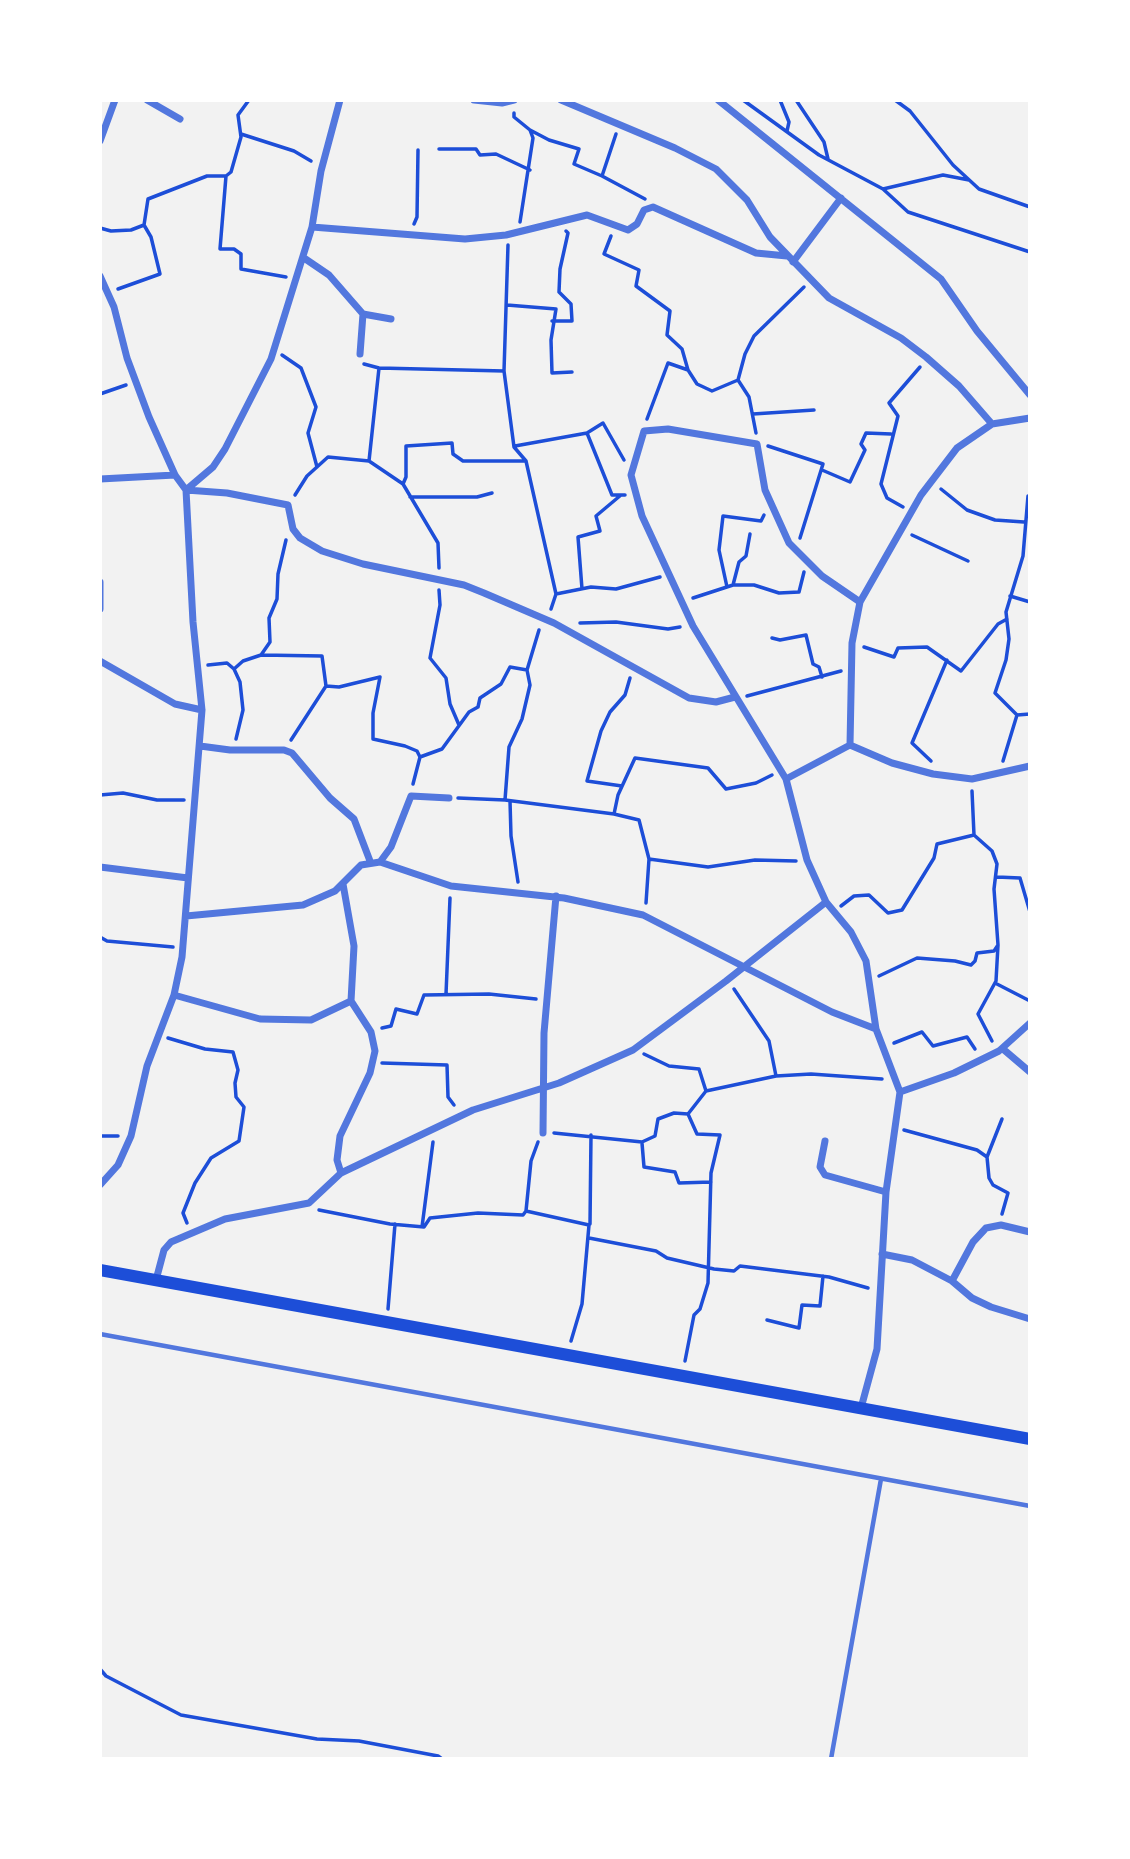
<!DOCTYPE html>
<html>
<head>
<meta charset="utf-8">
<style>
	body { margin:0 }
	#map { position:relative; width:1130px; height:1859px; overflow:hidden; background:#f2f2f2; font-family:Jost,sans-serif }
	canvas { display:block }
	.frame { position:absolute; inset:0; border:102px solid #fff; pointer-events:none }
</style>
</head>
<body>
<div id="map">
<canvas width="1130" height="1859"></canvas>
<div class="frame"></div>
</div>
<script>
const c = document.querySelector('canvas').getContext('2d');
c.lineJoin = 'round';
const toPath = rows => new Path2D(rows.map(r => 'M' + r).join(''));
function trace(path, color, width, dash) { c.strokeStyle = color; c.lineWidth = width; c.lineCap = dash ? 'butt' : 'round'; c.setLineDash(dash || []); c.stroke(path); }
const path = toPath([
	[743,100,819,155,883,189,943,175,969,180],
	[780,100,789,122,787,131],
	[796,100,824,142,828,159],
	[895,100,910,111,953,165,979,189,1030,207],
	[514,113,514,117,530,130,533,138,520,222],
	[530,130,549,140,579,149,574,164,602,176],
	[241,134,294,151,311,161],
	[616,134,602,176,645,199],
	[439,149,476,149,480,155,496,154,530,170],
	[226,176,231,172,241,137,238,115,249,100],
	[883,189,908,212,1030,252],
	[414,224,417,217,418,150],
	[100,228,111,231,131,230,144,225,148,199,207,176,226,176,220,249,234,249,241,254,241,269,286,277],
	[611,236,604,254,639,270,636,286,670,311,667,335,682,349,688,370],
	[508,245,504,371,514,447,526,461,556,594,551,609],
	[118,289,160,274,151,237,144,225],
	[507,305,556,309,551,340,552,373,572,372],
	[552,321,572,321,571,304,559,292,560,269,568,233,566,231],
	[282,355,301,368,316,407,308,433,317,467],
	[364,364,379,368,504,371],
	[100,394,126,385],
	[753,414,814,410],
	[647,419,668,363,688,370,697,384,712,391,738,380],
	[587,433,603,423,624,460],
	[756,433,749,397,738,380,745,354,754,336,804,287],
	[515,446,587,433,612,495,625,495],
	[768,446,823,464,800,538],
	[369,461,379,368],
	[822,470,850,482,865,450,861,444,866,433,891,434],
	[403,484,406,477,406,446,452,443,453,454,463,461,525,461],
	[941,489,967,510,995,520,1024,522],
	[295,495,307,476,328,457,369,461,403,484,438,543,439,568],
	[410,497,477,497,492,493],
	[903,507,887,498,881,484,898,416,889,403,920,367],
	[912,535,968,561],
	[733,585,754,585,779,593,799,592,804,572],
	[727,587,719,550,723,516,761,521,764,515],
	[582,589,578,537,600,531,596,516,621,495],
	[439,590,440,605,430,658,446,678,450,704,459,725],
	[556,594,591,587,616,589,660,577],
	[1010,596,1030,602],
	[693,598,733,585,739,562,746,556,750,534],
	[580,623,616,622,668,629,680,627],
	[772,638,780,640,806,635,813,664,819,667,822,677],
	[864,647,894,657,898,648,927,647,961,671,998,624,1007,619],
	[261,655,270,642,269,618,277,599,278,574,286,540],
	[208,665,227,663,234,669,240,682,243,710,236,739],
	[234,669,243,661,261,655,322,656,326,686,339,687,380,677,373,713,373,739,405,746,417,751,420,757],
	[747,696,841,671],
	[1017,715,1030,714],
	[291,740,326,686],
	[931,761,912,743,947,660],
	[1003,761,1017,715,995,693,1006,660,1009,639,1006,612,1023,556,1028,496],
	[413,784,420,757,442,749,469,712,478,707,480,698,501,684,510,667,527,670,539,630],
	[622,786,587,781,601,731,610,712,625,695,630,678],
	[100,795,123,793,157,800,184,800],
	[458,798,505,800,614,814,618,795,635,758,708,768,726,789,756,783,772,775],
	[505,800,509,747,522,719,530,685,527,670],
	[510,801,511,836,518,882],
	[614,814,639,820,649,859,646,903],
	[649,859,708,867,755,860,796,861],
	[997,877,1020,878,1030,912],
	[841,906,854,896,869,895,888,913,902,910,934,858,937,844,974,835],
	[100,937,107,941,173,947],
	[879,976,917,958,955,961,971,965,975,961,977,953,994,951,998,945,994,889,997,864,992,851,974,835,972,791],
	[995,983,1030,1001],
	[734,989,769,1041,776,1076],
	[446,994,450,898],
	[382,1028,391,1026,396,1009,417,1014,424,995,489,994,536,999],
	[168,1038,205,1049,233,1052,238,1070,235,1083,236,1097,244,1107,239,1141,211,1158,195,1183,183,1213,187,1223],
	[992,1041,978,1014,996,981,998,945],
	[894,1043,922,1032,933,1046,967,1037,975,1049],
	[644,1054,669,1066,699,1069,706,1091],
	[382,1063,447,1065,448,1097,454,1105],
	[904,1130,977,1150,987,1157,1002,1119],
	[554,1133,642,1142,655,1136,658,1119,674,1113,688,1114,706,1091,776,1076,811,1074,882,1079],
	[100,1136,118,1136],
	[642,1143,644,1167,675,1172,679,1183,711,1182],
	[987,1157,989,1178,993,1185,1008,1193,1002,1214],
	[319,1210,390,1224,424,1227,430,1218,478,1213,523,1215,526,1211,531,1161,538,1142],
	[526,1211,589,1225,582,1304,571,1341],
	[590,1224,591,1135],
	[422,1227,433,1142],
	[589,1238,656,1251,667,1258,714,1269,734,1271,740,1266,829,1277,868,1288],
	[388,1309,395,1224],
	[767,1320,799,1328,802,1305,820,1306,823,1276],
	[685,1361,694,1315,700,1309,708,1283,711,1173,720,1135,697,1134,688,1114],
	[100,1669,106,1676,181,1715,317,1739,359,1741,438,1756,442,1759]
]);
const service = toPath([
	[100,1334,1030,1506],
	[831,1759,881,1479]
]);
const minor = toPath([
	[147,100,180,119],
	[474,100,502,103,514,100],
	[561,100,675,148,716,169,747,200,770,237,829,298,901,338,926,357,959,386,992,424],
	[718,100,941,279,977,331,1030,395],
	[100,141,115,100],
	[312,227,465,239,506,235,587,215,628,230,637,224,644,210,653,207,756,253,787,256],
	[304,258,329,275,363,314,360,354],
	[793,262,841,198],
	[100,276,114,307,127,358,149,417,175,475,186,490,227,493,288,505,293,529,300,538,322,551,363,564,464,585,484,593,554,623,689,698,716,702,735,697],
	[363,314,391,319],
	[100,479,175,475],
	[100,582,100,609],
	[860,602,822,576,789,543,765,490,757,444,668,429,644,431,631,475,642,516,693,626,786,779,807,860,826,902,851,932,866,961,876,1029],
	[100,661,175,704,202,710],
	[850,745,852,643,860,602,921,495,957,448,992,424,1030,418],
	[850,745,892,763,933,774,972,779,1030,766],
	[200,746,230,750,284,750,292,753,330,798,354,819,370,861],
	[786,779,850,745],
	[380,862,391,847,411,796,449,798],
	[100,867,188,878],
	[186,916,303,905,335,891,361,865,380,862,451,886,564,898,643,915,832,1012,876,1029,900,1092,886,1192,877,1349,861,1408],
	[174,995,260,1019,311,1020,351,1001],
	[1003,1049,1030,1072],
	[900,1092,954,1073,999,1051,1030,1023],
	[543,1133,544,1033,556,896],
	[825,1141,820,1167,825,1175,886,1192],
	[341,1173,473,1110,559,1083,633,1050,726,981,826,902],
	[100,1185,118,1165,131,1136,147,1066,174,995,182,957,202,710,193,622,186,490,213,467,225,449,271,359,312,227,321,171,340,100],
	[882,1254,912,1260,952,1281,972,1298,991,1307,1030,1319],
	[156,1280,164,1250,171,1242,225,1219,309,1203,341,1173,337,1160,340,1136,370,1073,375,1051,371,1032,351,1001,354,946,343,884],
	[952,1281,973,1242,986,1228,1001,1225,1030,1232]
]);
const secondary = toPath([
	[100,1270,1030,1439]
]);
trace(path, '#1d4ed8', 3.5);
trace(service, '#5277de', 4.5);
trace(minor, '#5277de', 7);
trace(secondary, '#1d4ed8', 12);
</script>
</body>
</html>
